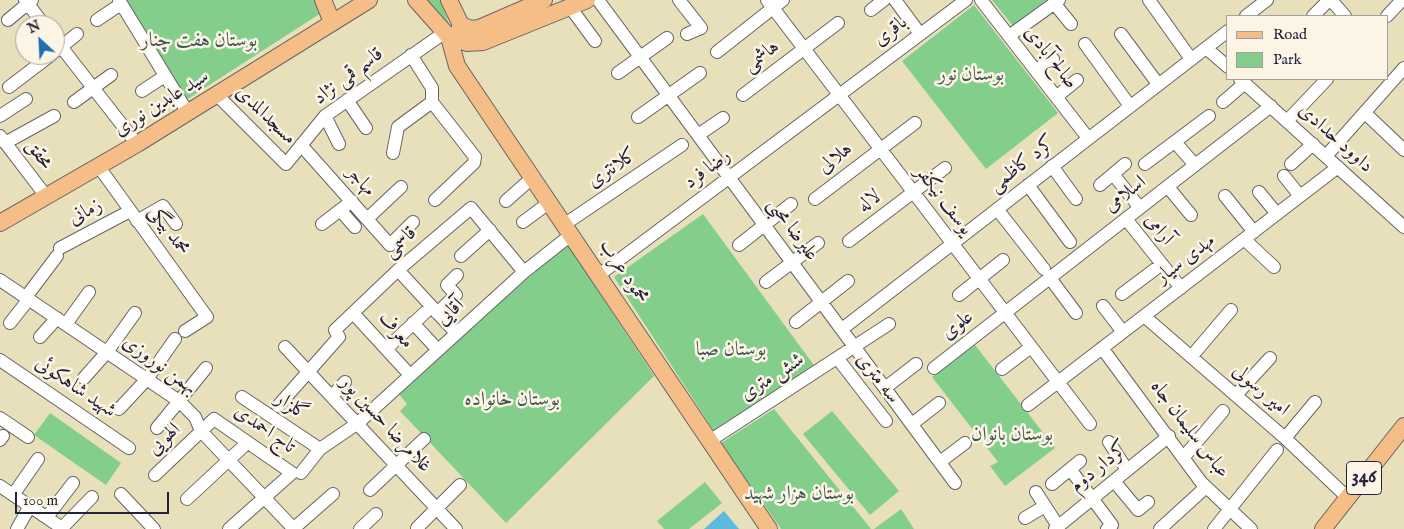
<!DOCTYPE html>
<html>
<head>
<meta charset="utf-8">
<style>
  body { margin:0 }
  #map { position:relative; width:1404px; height:529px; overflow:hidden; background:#e8e0ba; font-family:"IM FELL English",serif }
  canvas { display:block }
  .legend { position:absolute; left:1226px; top:15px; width:162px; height:65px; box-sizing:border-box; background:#fcf5e5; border:1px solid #a5a1a1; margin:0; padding:6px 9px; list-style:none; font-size:15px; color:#22223b }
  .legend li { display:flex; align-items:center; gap:10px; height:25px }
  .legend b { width:25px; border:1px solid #a5a1a1 }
  .north { position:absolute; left:15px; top:15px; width:50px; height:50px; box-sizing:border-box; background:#fcf5e5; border:1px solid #a5a1a1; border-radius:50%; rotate:335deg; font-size:14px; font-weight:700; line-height:20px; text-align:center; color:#22223b }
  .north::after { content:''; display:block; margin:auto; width:18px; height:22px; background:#1f6fb2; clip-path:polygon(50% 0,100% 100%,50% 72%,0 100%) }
  .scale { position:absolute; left:15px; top:492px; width:154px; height:22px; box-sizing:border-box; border:2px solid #22223b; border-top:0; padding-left:6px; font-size:15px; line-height:18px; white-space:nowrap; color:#22223b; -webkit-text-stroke:4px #fcf5e5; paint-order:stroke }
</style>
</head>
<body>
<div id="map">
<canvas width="1404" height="529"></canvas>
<ul class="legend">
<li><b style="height:6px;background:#f5be86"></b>Road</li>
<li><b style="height:14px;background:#83ce8b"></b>Park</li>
</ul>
<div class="north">N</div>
<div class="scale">100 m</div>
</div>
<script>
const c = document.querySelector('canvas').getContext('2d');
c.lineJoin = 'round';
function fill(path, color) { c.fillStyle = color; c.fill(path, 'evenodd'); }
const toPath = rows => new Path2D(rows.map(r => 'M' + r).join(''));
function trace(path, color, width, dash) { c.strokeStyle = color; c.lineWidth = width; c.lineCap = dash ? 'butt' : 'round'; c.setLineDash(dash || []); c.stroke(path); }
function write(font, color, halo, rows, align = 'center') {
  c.font = font + ' "IM FELL English",Amiri,serif'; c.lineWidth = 5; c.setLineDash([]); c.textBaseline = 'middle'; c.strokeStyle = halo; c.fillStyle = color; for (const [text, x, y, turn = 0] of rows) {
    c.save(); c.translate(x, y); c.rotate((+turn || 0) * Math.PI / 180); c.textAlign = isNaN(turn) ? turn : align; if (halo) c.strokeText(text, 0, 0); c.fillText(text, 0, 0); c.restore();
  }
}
fill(toPath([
  [126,0,314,0,321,13,186,100],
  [424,0,440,0,451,29],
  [992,0,1048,0,1013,26],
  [974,5,1058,113,986,169,902,61],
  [703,214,816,368,714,431,614,277],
  [567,244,654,376,506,523,400,411,407,404,397,392],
  [975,345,1055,448,1005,486,990,466,998,462,932,377],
  [774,409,871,529,781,529,721,443],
  [832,411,899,491,870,515,803,434],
  [50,413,121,463,106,485,34,435],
  [705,482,722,503,689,529,664,529,657,521],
  [901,509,914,529,874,529]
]), '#83ce8b');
fill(toPath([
  [724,511,739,529,704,529]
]), '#5cbbdb');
const minor = toPath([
  [25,0,44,25],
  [119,0,188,113],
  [598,0,955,483],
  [679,0,701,28,687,34],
  [767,0,1090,424],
  [895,0,920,34],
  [981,0,1088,138],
  [1149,0,1191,59],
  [1331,0,1345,16],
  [1054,3,1071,24],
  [570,7,595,41],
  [871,10,884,0],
  [1246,16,1267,0],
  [1313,16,1329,0],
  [1387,16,1402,0],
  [8,20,32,0],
  [97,20,121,4],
  [1121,34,1158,84],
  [1009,36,1059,0],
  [55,39,137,144],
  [1085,44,1130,106],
  [1206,48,1228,67],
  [56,51,77,34],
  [717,52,783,0],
  [411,55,432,88,432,102,475,157,474,163,435,200],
  [1036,70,1053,59],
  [618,73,667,38],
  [1240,79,1404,227],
  [9,87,51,55],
  [142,91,165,76],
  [217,95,286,164,325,116,444,33],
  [743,95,838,23],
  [1056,97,1077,80],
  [347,100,366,128],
  [74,102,111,75],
  [1223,102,1245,83],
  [1365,113,1404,150],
  [0,116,26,99],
  [325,116,339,144],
  [638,117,700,73],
  [1287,121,1327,79],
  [698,135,723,118],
  [0,136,46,196],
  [1175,142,1195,165],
  [5,143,54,116],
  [301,145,390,245,413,222],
  [393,153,398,127,432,102],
  [1326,156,1404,68],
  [1145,164,1209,116],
  [1291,164,1313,144],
  [1052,166,1076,199],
  [99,167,207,317,185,331],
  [1113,174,1140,208],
  [1284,176,1300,196],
  [1028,185,1070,242],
  [1100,185,1125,164],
  [1168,187,1191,215],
  [1259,192,1277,214],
  [1225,196,1254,232],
  [815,199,915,123],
  [506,201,533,177],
  [997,209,1044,269],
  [340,210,355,227],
  [368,218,401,187],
  [1126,219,1181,288],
  [137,221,163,206,176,224],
  [523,222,550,202],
  [322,224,352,201],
  [565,224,682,145],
  [1244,239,1274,267],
  [849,241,945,168],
  [739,245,791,204],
  [60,248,130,211],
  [461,256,490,230],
  [398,270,456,333],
  [599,275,966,0],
  [1050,278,1076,313],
  [0,280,179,401,195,417,201,431,294,529],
  [766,282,818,243],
  [1122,294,1162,264],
  [959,295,1003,260],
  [26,297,57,256],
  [1103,306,1123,332],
  [353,313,410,375],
  [437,313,456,295,447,285,457,275],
  [1144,316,1285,438,1348,498],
  [796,322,848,281],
  [10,323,29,299],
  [413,323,438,350],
  [66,324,89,292],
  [842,329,1228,31],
  [40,337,57,318],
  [285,347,456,529],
  [1102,348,1201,482,1251,529],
  [386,349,431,307],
  [1191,357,1231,310],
  [838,359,886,421],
  [0,360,129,448],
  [934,368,1271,106],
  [1002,369,1031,347],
  [84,378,107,352,135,313],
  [885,388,916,364],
  [1236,395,1270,358],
  [332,396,345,382],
  [242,397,320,449],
  [1028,405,1338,167],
  [278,406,339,337,335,330,398,270,471,208,524,272],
  [119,409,147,379,175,339],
  [0,418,28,437],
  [912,424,939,403],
  [157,428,206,368],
  [1285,438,1315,402],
  [0,440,3,436],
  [711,440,889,324],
  [1109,442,1127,470],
  [1183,458,1223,411],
  [940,462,965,443],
  [1070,469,1112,525,1107,529],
  [301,473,320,449,358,423,524,272,572,234],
  [155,475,214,419,292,473,229,529],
  [1114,481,1138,510,1148,502],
  [1052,484,1080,461],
  [0,486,62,528],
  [370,490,424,439],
  [1036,492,1058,526],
  [121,494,154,529],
  [13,495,38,459],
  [187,499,247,443],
  [47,517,73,483],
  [1025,518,1045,506],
  [417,528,460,485],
  [17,529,30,506],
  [61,529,92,497],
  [293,529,333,494],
  [360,529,376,514],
  [1055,529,1169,436],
  [1160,529,1206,487],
  [1214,529,1277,450]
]);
const major = toPath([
  [323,0,332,22],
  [416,0,449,37,458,33,461,25,449,0],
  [461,25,471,29,479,28,544,0],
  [449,37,457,66,769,529],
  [449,37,467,43,483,42,587,0],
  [0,223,137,144,369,0],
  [1323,529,1404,426]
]);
trace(minor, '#676467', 14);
trace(major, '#676467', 18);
trace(minor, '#fff', 12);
trace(major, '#f5be86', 16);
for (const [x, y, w] of [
  [1364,478,35]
]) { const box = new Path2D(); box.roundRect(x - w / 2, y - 16.5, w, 33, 4); c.fillStyle = '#fcf5e5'; c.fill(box); trace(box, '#22223b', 1); }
write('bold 19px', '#22223b', null, [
  ["346",1364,478]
]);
write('20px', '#22223b', '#fcf5e5', [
  ["باقری",891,32,-37],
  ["هاشمی",762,57,-37],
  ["صالح آبادی",1050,58,52],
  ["قاسم قمی نژاد",349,77,-37],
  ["سید عابدین نوری",162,104,-32],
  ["مسجدالمدی",265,116,44],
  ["داوود حدادی",1335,139,42],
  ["محقق",38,155,52],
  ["هلالی",836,159,-38],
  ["کرد کاظمی",1023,165,-38],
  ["کلانتری",613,169,-34],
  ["رضا فرد",708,170,-37],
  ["مهاجر",360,182,48],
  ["اسلامی",1126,195,-38],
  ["یوسف نیکفر",943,201,53],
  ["لاله",870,202,-37],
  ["زمانی",86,213,-28],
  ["علیرضا محبی",792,230,54],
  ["آرامی",1158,230,51],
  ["محمد بیگی",168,231,54],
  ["قاسمی",401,243,-41],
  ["مهدی سیار",1186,260,-37],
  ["محمود عرب",623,272,56],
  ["آقایی",451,313,-42],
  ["علوی",958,326,-38],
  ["معرف",395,331,48],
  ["بهمن نوروزی",159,366,36],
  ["شش متری",773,378,-33],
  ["سه متری",877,379,52],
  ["شهید شاهکوئی",75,388,34],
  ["امیر رسولی",1260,391,41],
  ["گلزار",291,407,33],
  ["غلامرضا حسین پور",385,425,47],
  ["تاج احمدی",264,430,35],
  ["عباس سلیمان جاه",1189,430,53],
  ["الهویی",165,440,-44],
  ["کردار دوم",1100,468,-39]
]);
write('20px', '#3f5653', '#fcf5e5', [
  ["بوستان هفت چنار",199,42],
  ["بوستان نور",971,76],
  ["بوستان صبا",731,351],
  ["بوستان خانواده",512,401],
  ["بوستان بانوان",1012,436],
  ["بوستان هزار شهید",799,495]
]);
</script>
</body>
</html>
